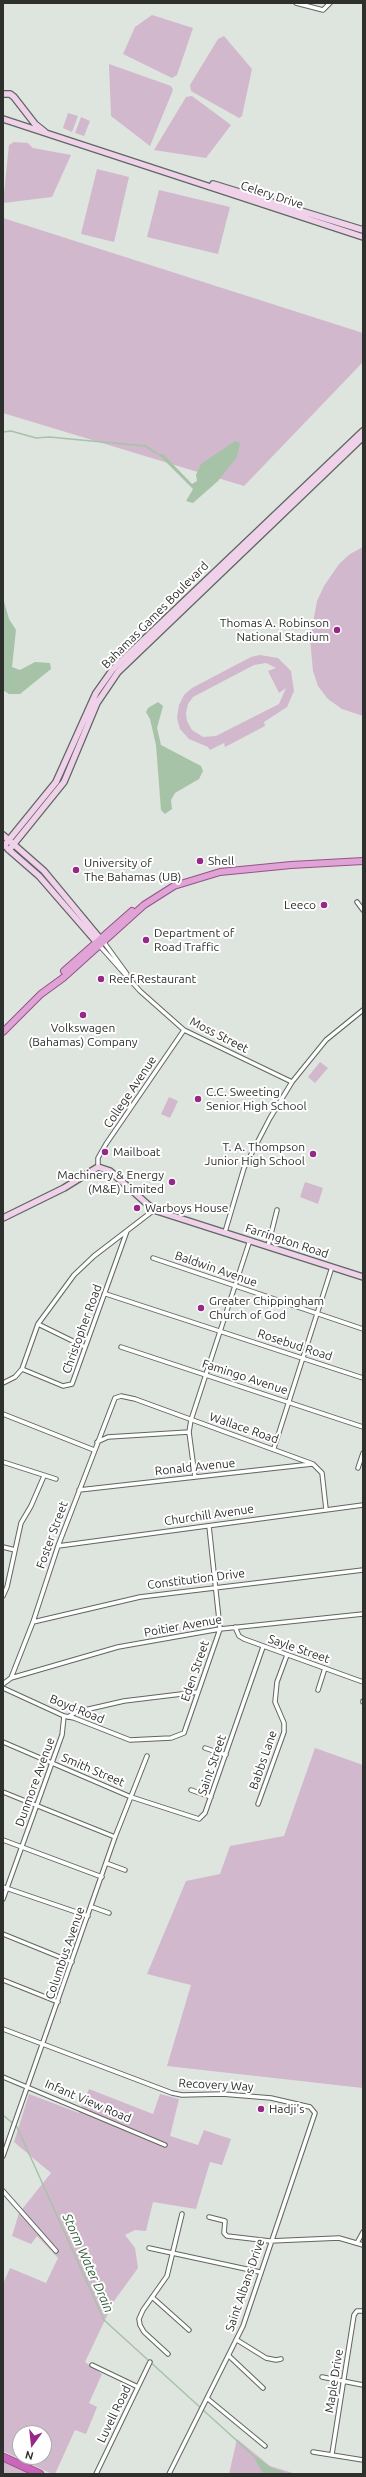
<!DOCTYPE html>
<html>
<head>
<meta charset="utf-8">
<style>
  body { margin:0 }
  #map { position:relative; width:366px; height:2477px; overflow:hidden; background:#dee4de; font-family:Ubuntu,sans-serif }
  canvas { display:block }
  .frame { position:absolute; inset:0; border:4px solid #2e302e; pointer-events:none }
  .north { position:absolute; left:12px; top:2425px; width:40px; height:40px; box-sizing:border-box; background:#fff; border:1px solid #abacab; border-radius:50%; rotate:195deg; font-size:11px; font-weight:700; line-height:16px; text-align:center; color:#2e302e }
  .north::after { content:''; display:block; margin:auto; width:14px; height:18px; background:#972887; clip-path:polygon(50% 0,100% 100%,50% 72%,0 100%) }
</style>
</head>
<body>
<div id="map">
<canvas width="366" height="2477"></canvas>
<div class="frame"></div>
<div class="north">N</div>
</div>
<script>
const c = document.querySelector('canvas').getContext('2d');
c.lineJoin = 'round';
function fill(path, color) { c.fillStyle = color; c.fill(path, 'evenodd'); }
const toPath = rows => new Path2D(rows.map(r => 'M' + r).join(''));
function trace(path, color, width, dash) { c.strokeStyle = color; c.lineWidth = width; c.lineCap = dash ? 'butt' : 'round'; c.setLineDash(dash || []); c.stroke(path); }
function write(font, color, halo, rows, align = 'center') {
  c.font = font + ' Ubuntu,sans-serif'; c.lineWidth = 4; c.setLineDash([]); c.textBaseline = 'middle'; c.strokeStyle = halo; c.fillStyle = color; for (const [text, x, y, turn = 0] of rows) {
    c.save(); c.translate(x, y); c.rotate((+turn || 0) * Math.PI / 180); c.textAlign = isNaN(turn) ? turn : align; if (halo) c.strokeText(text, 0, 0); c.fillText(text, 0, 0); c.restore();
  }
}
fill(toPath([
  [152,15,193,28,177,75,172,78,123,54,135,27],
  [224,36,252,69,242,116,239,118,191,91,190,85,218,39],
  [109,64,171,86,173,90,150,146,111,116],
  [192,96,231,125,206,158,154,150,186,97],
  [68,113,78,116,72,132,63,128],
  [81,117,90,121,84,136,75,133],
  [14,142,28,143,33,148,71,155,52,197,3,203,9,145],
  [97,169,129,177,114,242,81,234],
  [159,190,230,207,218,254,147,237],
  [3,218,363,333,363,362,244,486,3,413],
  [363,547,363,716,342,709,328,699,318,686,313,671,310,639,317,601,324,586,339,564,350,554],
  [260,655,278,658,291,671,294,691,287,707,264,722,265,726,225,747,224,743,210,750,208,747,189,739,180,729,177,718,179,705,184,695,192,688,251,657],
  [266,663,276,668,268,671,279,693,286,688,279,704,216,736,203,737,192,730,187,721,186,713,188,704,193,697,254,665],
  [320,1062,328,1068,315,1083,308,1077],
  [169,1097,178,1101,170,1118,161,1114],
  [305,1182,323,1188,318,1204,300,1197],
  [315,1748,363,1765,363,2088,167,2066,191,1985,147,1974,186,1881,220,1874,230,1846,284,1836],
  [89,2089,153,2114,160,2094,179,2099,170,2136,198,2145,204,2130,231,2139,222,2165,210,2162,196,2209,153,2202,146,2231,135,2230,125,2235,135,2248,138,2268,114,2301,85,2362,102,2374,89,2403,97,2407,86,2434,75,2430,55,2474,52,2474,3,2451,3,2284,10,2268,46,2283,58,2258,37,2236,31,2244,12,2236,19,2213,51,2173,14,2142,29,2094,79,2113],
  [20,2433,44,2433,44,2457,20,2457],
  [237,2439,270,2466,296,2474,229,2474],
  [3,2461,30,2474,3,2474]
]), '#d2b8cc');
fill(toPath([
  [235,441,240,443,237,457,218,481,193,503,186,501,193,489,158,454,163,454,192,484,197,481,196,475,201,464],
  [3,598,9,619,16,630,12,667,20,670,35,662,50,663,51,669,20,694,9,694,3,690],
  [158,702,163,706,157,728,161,745,201,766,203,771,199,779,175,793,171,800,172,809,165,814,161,810,156,745,150,719,146,712,148,708],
  [257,2457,270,2467,289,2474,264,2474,255,2460]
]), '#a6c3a8');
trace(toPath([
  [3,432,11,431,36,438,49,437,145,446,158,454],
  [3,2115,17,2127,104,2320,257,2459]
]), '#a6c3a8', 1.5);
const street = toPath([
  [296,3,323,10,330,3],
  [357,902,363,910],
  [103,941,127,974],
  [99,945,140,991,184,1030,292,1082],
  [98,1167,98,1158,106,1144,184,1030],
  [225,1232,244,1168,270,1118,292,1082,326,1040,363,1010],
  [268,1246,277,1210],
  [153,1258,363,1329],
  [106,1294,363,1378],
  [38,1324,85,1347],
  [121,1347,363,1427],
  [22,1369,63,1386,72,1384,127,1231],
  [3,1383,15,1377,22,1369,38,1324,74,1275,94,1256,154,1210],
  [3,1414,94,1450],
  [97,1442,108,1437,189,1432],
  [274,1448,332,1267],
  [3,1462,56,1479],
  [358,1468,363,1453],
  [195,1477,189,1432,191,1420,250,1240],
  [79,1490,312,1464],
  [58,1546,363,1505],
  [3,1547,15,1550],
  [3,1596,7,1587,21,1523,31,1506,44,1476],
  [33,1622,140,1597,363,1570],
  [235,1627,239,1636,244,1639,363,1682],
  [11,1678,118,1647,220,1629,363,1614],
  [3,1684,11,1678,33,1622,58,1546,115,1398,121,1396,135,1399,313,1464,322,1473,326,1509],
  [3,1688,64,1716,74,1718,130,1740,171,1738,184,1733,220,1629,209,1526],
  [318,1690,325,1668],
  [363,1701,363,1702],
  [68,1717,76,1712,124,1701,198,1692],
  [3,1742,131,1797,199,1819,205,1813,263,1647],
  [205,1748,226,1755],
  [191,1790,211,1797],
  [3,1792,115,1837],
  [258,1804,284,1732,284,1723,275,1702,277,1682,287,1655],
  [3,1840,102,1877],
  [106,1863,125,1870],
  [3,1887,88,1916],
  [3,1899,62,1735,64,1716],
  [92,1907,109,1913],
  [3,1934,72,1962],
  [3,1980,58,2002],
  [3,2029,172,2093,182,2095,222,2094,271,2098,310,2107,315,2113,243,2326,169,2474],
  [3,2077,165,2145],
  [3,2156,115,1837,147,1756],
  [3,2191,56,2251],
  [209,2217,225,2221,224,2233,227,2236,270,2241,339,2238,363,2245],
  [357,2243,363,2232],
  [149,2248,260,2272],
  [152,2297,189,2330],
  [237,2340,266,2358,276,2360,281,2359],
  [168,2354,144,2332,140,2325,139,2319,143,2310,167,2276,182,2214],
  [229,2356,263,2388],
  [92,2365,138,2387],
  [322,2377,363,2385],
  [208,2399,265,2446],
  [313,2452,363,2460],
  [332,2454,354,2315,357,2311,363,2311],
  [96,2474,150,2362]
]);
const secondary = toPath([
  [3,94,10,94,14,97,35,124,45,132],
  [3,119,363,237],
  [213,184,363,230],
  [3,835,44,871,102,941],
  [4,846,56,782,96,693,113,669,363,431],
  [8,849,39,876,99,945],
  [9,850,64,782,97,703,118,672,363,437],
  [3,1218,64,1188,98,1167,110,1171,154,1210,363,1277]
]);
const primary = toPath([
  [64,971,132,911],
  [3,1032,41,994,63,978,144,905,174,886,220,872,291,865,363,861]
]);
const highway = toPath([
  [3,2457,40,2474]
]);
trace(street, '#606661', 5.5);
trace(secondary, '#606661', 8);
trace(primary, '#955389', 8);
trace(highway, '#955389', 9);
trace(street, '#fff', 3.5);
trace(secondary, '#f0d1ea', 5.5);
trace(primary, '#e0a3d6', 6);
trace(highway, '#cc66ba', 7);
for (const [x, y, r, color] of [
  [337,630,4,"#972887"],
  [200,861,4,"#972887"],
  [76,870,4,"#972887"],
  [324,905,4,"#972887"],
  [146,940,4,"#972887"],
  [101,979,4,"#972887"],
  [83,1015,4,"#972887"],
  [198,1099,4,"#972887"],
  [105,1152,4,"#972887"],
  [313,1154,4,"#972887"],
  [172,1182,4,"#972887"],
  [137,1208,4,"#972887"],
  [201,1308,4,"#972887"],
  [261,2109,4,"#972887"]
]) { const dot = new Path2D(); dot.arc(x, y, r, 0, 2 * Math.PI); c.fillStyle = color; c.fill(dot); trace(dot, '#fff', 1.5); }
write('12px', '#2e302e', '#fff', [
  ["Celery Drive",272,195,18],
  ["Bahamas Games Boulevard",155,615,-45],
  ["Moss Street",219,1035,27],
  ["College Avenue",130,1092,-56],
  ["Farrington Road",287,1241,18],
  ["Baldwin Avenue",216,1269,19],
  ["Christopher Road",82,1329,-70],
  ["Rosebud Road",295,1345,18],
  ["Famingo Avenue",245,1377,18],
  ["Wallace Road",244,1428,19],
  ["Ronald Avenue",195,1467,-6],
  ["Churchill Avenue",209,1515,-8],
  ["Foster Street",52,1535,-70],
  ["Constitution Drive",196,1579,-7],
  ["Poitier Avenue",183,1626,-10],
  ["Sayle Street",299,1649,19],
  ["Eden Street",195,1671,-71],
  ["Boyd Road",77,1709,22],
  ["Babbs Lane",263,1760,-71],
  ["Saint Street",212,1765,-71],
  ["Smith Street",93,1770,23],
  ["Dunmore Avenue",35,1782,-70],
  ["Columbus Avenue",65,1953,-71],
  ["Recovery Way",216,2085,3],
  ["Infant View Road",88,2101,23],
  ["Saint Albans Drive",245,2285,-71],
  ["Maple Drive",334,2381,-81],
  ["Luvell Road",114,2414,-64]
]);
write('12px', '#2e302e', '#fff', [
  ["Thomas A. Robinson",329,623,"right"],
  ["National Stadium",329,637,"right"],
  ["Shell",208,861],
  ["University of",84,863],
  ["The Bahamas (UB)",84,877],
  ["Leeco",316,905,"right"],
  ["Department of",154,933],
  ["Road Traffic",154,947],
  ["Reef Restaurant",109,979],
  ["Volkswagen",83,1028,"center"],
  ["(Bahamas) Company",83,1042,"center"],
  ["C.C. Sweeting",206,1092],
  ["Senior High School",206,1106],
  ["T. A. Thompson",305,1147,"right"],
  ["Junior High School",305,1161,"right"],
  ["Mailboat",113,1152],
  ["Machinery & Energy",164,1175,"right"],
  ["(M&E) Limited",164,1189,"right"],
  ["Warboys House",145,1208],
  ["Greater Chippingham",209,1301],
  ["Church of God",209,1315],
  ["Hadji's",269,2109]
], 'left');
write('italic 13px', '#335f39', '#fff', [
  ["Storm Water Drain",88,2263,66]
]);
</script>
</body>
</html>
